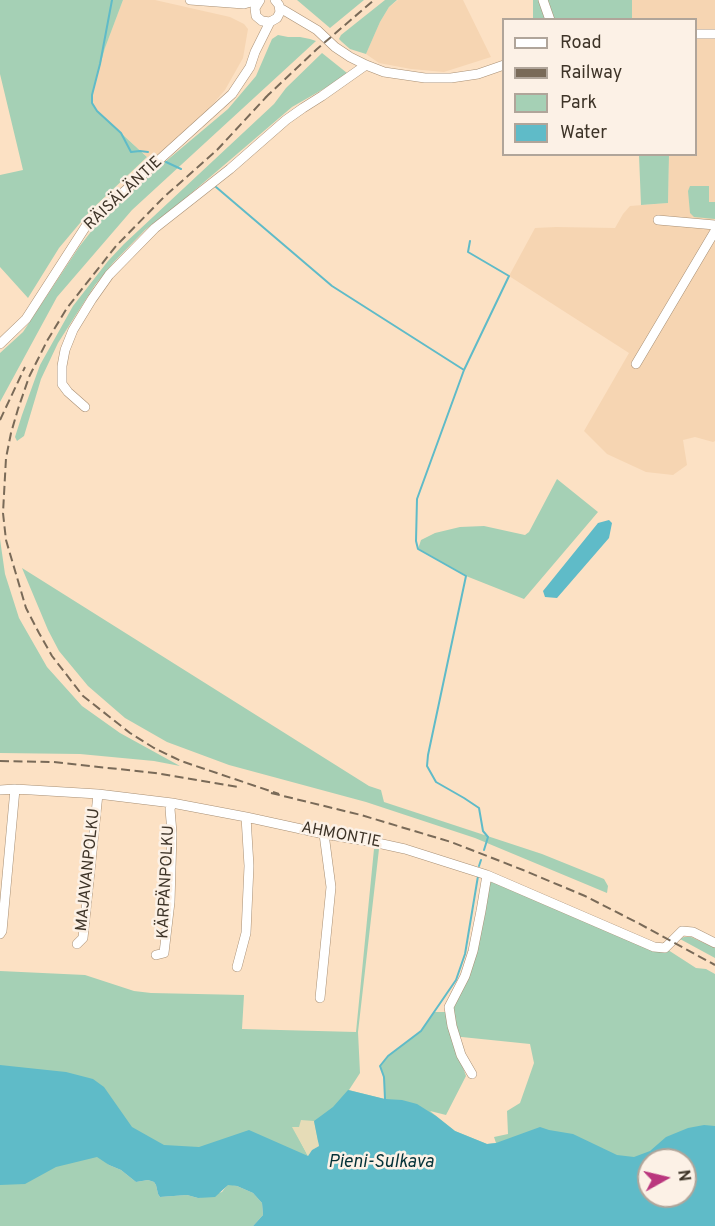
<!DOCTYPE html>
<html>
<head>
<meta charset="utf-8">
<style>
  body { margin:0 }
  #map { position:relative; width:715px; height:1226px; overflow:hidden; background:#fce1c4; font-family:Overpass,sans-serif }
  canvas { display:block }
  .legend { position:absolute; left:502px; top:18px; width:195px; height:138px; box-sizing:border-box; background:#fcf1e6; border:2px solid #b0a59a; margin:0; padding:8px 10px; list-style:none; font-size:18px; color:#3e3428 }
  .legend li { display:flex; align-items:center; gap:12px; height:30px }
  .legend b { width:30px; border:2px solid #b0a59a }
  .north { position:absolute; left:637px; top:1148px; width:60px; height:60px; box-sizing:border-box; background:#fcf1e6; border:2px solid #b0a59a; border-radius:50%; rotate:82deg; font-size:16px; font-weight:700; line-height:24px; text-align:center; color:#3e3428 }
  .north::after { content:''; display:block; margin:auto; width:21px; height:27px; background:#ba377e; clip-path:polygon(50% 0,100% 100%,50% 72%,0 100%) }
</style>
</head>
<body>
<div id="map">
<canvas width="715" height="1226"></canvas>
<ul class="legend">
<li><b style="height:8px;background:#fff"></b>Road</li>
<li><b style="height:8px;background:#796a58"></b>Railway</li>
<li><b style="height:16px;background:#a5d0b5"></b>Park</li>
<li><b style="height:16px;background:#5fbbc8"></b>Water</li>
</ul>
<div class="north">N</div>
</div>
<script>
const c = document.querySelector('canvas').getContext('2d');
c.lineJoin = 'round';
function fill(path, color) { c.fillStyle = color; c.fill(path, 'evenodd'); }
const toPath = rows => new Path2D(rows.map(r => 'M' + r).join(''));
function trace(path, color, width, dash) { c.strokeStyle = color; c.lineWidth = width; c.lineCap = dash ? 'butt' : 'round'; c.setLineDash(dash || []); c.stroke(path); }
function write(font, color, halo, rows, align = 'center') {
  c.font = font + ' Overpass,sans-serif'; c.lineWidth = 5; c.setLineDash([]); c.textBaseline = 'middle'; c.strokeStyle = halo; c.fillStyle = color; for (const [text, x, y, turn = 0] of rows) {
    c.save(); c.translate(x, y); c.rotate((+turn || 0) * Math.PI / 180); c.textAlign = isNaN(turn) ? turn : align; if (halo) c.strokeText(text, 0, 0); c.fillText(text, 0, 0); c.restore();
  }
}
fill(toPath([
  [123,0,155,0,230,17,244,24,248,29,243,58,225,90,185,137,155,164,97,111,92,103,92,95,105,48],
  [398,0,463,0,491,57,444,72,411,69,379,63,366,54,380,22,389,7],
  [632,0,715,0,715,441,713,442,695,437,683,440,687,465,673,475,646,472,607,454,584,431,629,353,509,276,535,228,556,227,615,228,623,214,630,206,668,203,669,155,696,154,696,20,632,19]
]), '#f6d5b2');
fill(toPath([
  [0,0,123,0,105,48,92,95,92,103,97,111,147,157,91,210,59,248,28,298,0,267,0,175,23,170,0,74],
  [297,0,364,0,330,28],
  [385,0,397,0,389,7,380,22,366,54,350,49,342,42,339,39,341,35],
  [533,0,632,0,632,19,533,20],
  [278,35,288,37,300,37,310,39,316,41,132,210,57,297,0,402,0,353,23,332,79,247,97,224,159,167,228,109,256,76,272,39],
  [322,53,347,73,341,79,292,107,161,219,156,221,145,230,113,263,95,285,58,343,41,379,24,436,17,441,15,437,22,415,40,365,73,306,108,261,124,244,274,104,286,88],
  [639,155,669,155,668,203,641,205],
  [690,186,709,186,709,202,715,202,715,219,694,217,690,213,688,191],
  [557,479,598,512,524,599,466,576,418,549,421,540,435,533,460,527,484,526,525,535,529,532],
  [0,539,5,574,19,618,47,667,82,706,120,733,180,766,154,761,80,754,0,753],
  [22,568,369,786,381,790,384,802,542,854,604,879,608,886,607,893,475,838,366,802,229,765,167,742,125,718,88,686,59,651,48,630],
  [374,849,379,849,358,1032,360,1073,349,1090,384,1099,384,1077,380,1066,388,1056,421,1031,434,1012,446,1012,465,976,487,875,665,948,696,968,706,969,715,974,715,1202,711,1204,335,1155,299,1127,293,1127,308,1156,199,1157,0,1116,0,971,85,975,134,991,151,993,244,995,242,1029,356,1032],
  [452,1036,530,1044,534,1063,520,1103,507,1111,508,1134,494,1137,496,1143,487,1144,455,1131,430,1111,446,1115,466,1076],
  [649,1160,685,1160,685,1196,649,1196],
  [684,937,691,937,715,948,715,958,680,939],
  [0,1124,88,1143,109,1165,121,1170,136,1182,148,1180,154,1182,156,1185,158,1194,160,1197,187,1195,198,1198,222,1192,228,1184,237,1186,253,1193,262,1203,263,1215,253,1226,0,1226]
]), '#a5d0b5');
fill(toPath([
  [301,1120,314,1121,319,1146,312,1150,308,1156,292,1127,299,1127]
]), '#e6dcb7');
fill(toPath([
  [609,520,612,523,609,538,557,598,545,597,543,591,598,523],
  [0,1065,66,1072,93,1079,104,1087,132,1127,164,1145,199,1147,249,1130,308,1156,312,1150,319,1146,314,1121,333,1107,348,1090,385,1099,402,1100,417,1104,436,1116,455,1131,487,1144,496,1143,540,1127,549,1130,573,1134,617,1155,634,1157,650,1151,666,1137,688,1128,704,1125,715,1126,715,1226,253,1226,263,1215,262,1203,253,1193,237,1186,228,1185,215,1197,198,1198,187,1195,160,1197,158,1194,156,1185,154,1182,148,1180,136,1182,121,1170,109,1165,97,1157,56,1167,25,1184,0,1185],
  [649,1160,685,1160,685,1196,649,1196]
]), '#5fbbc8');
trace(toPath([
  [112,0,100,64,92,95,92,103,97,111,121,133,131,152,140,151,148,152],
  [166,162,181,169],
  [216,187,332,286,464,370],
  [470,241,468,252,509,276,464,370,417,499,416,541,418,549,466,576,428,755,427,766,436,782,464,798,479,808,483,831,488,837,484,850],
  [479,866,481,860],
  [385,1099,384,1077,380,1066,388,1056,421,1031,456,980,465,954,478,876]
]), '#5fbbc8', 2);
const minor = toPath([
  [190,0,244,4,258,0],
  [260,0,255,8,256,16,262,21,270,22,277,18,280,12,279,5,275,0],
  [543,0,550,20],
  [280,8,317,30,335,47,350,57,366,65,384,72,425,78,451,78,478,74,504,65],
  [696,34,715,34],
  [658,220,715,225],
  [0,344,26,319,86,226,232,94,250,67,255,52,270,22],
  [636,364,715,231],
  [85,407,68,392,62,384,62,366,65,350,73,330,92,299,109,275,155,228,230,169,286,120,303,108,322,96,366,65],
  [0,790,15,789,98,794,172,803,246,817,324,834,373,842,405,849,487,875,654,947,665,948,682,931,693,932,715,943],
  [0,934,2,931,15,789],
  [77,944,83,938,98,794],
  [156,955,164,953,170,902,172,833,170,809,172,803],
  [237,967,246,933,249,866,246,817],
  [320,998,331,887,324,834],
  [472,1074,461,1055,452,1026,449,1007,465,976,473,951,481,911,487,875]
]);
trace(minor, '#a88f74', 10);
trace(minor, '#fff', 9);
trace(toPath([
  [269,94,217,150,164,197,116,246,67,308,47,341,29,377,18,409,11,433,6,458,3,513,6,540,26,608,39,633,52,656,83,696,130,733,154,748,181,761,279,794],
  [265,98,317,49,374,0],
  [0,420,25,367],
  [0,761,53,762,155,773,238,787],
  [271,793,361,815,451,842,523,870,585,896,638,923,715,965]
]), '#796a58', 2, [9, 4.5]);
write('16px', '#3e3428', '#fcf1e6', [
  ["RÄISÄLÄNTIE",124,194,-43],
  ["AHMONTIE",341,836,11],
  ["MAJAVANPOLKU",89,870,-84],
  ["KÄRPÄNPOLKU",167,882,-87]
]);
write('italic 18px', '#043238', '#fcf1e6', [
  ["Pieni-Sulkava",381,1163]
]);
</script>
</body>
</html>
